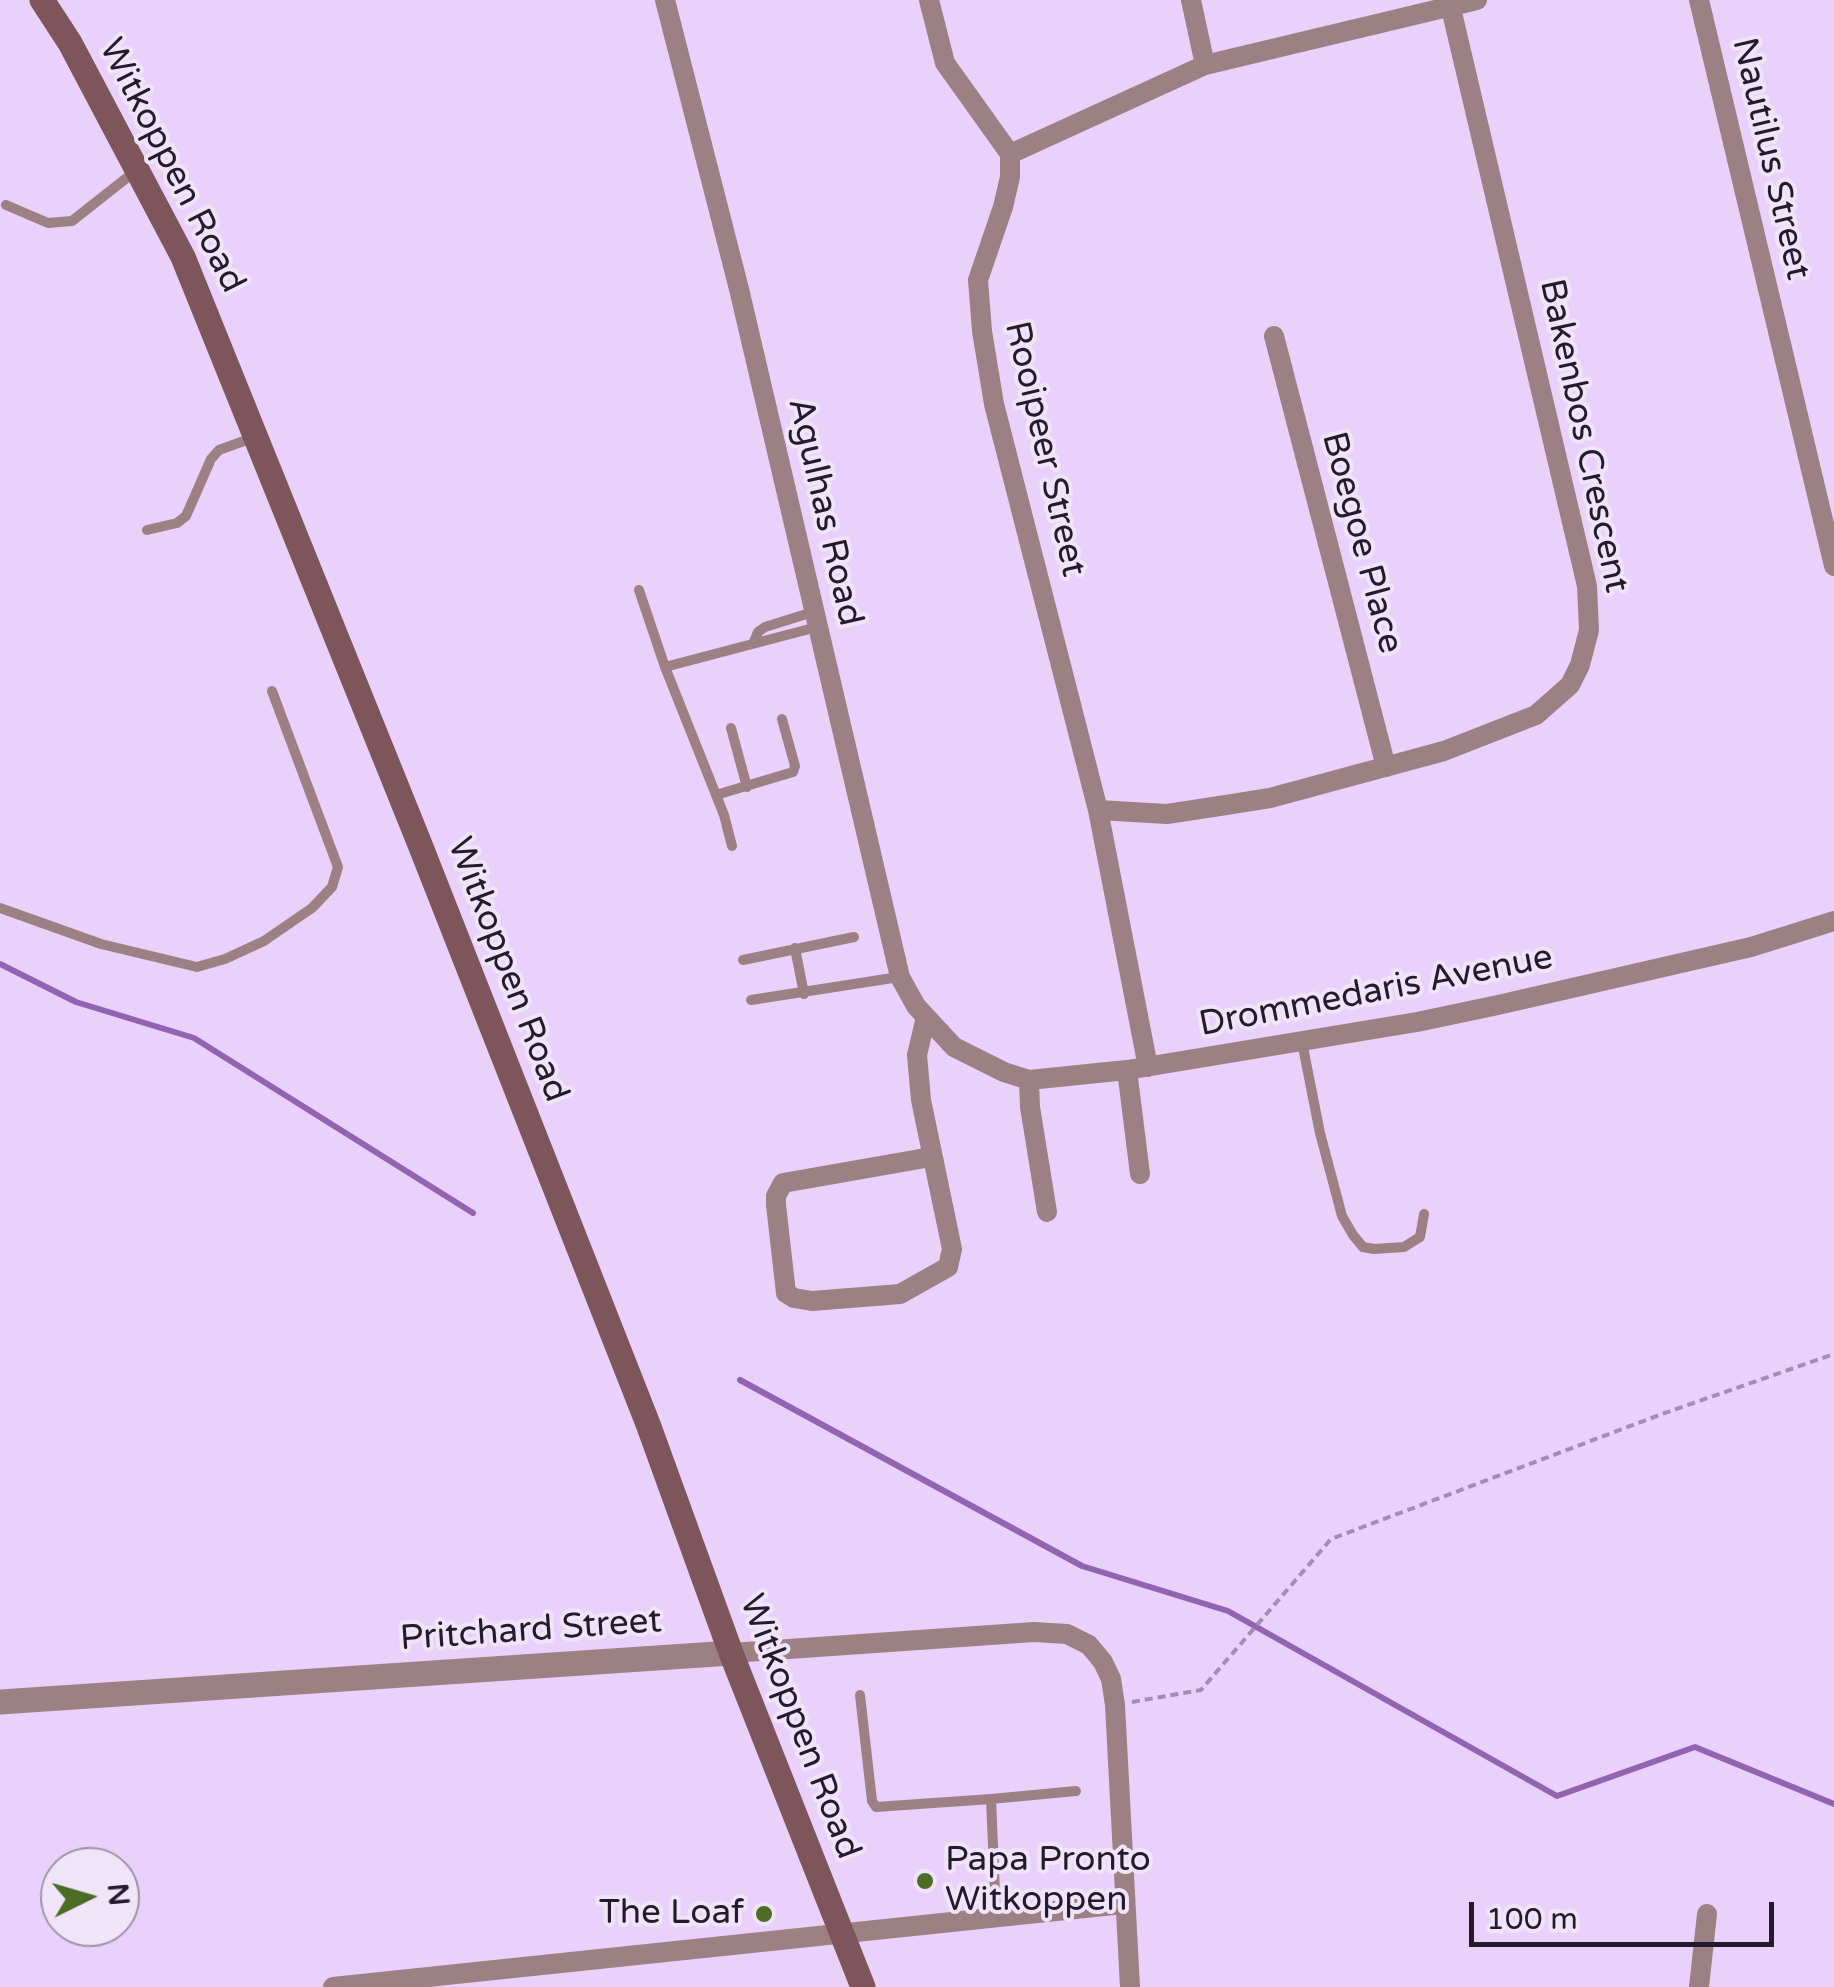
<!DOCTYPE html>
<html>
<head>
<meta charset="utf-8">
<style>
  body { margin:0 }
  #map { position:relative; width:1834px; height:1987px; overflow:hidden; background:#e9d1fb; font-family:"Varela Round",sans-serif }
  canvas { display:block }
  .north { position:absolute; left:40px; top:1847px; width:100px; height:100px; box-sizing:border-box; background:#f0e4f9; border:2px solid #9f93a7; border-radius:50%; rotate:85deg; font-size:28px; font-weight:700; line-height:40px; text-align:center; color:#25192d }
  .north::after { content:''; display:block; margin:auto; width:35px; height:45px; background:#4b6d25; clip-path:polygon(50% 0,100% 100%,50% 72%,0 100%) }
  .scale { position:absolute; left:1469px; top:1902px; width:305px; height:45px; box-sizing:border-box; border:5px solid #25192d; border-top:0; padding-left:12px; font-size:30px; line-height:35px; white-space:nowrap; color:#25192d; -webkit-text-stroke:8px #f0e4f9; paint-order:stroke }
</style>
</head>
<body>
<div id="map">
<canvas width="1834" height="1987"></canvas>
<div class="north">N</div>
<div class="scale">100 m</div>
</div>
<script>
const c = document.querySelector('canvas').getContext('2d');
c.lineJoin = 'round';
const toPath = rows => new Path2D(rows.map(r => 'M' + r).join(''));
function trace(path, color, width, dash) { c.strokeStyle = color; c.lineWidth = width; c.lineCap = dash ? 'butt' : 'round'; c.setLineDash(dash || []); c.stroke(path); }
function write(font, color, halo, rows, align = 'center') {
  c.font = font + ' "Varela Round",sans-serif'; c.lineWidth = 8; c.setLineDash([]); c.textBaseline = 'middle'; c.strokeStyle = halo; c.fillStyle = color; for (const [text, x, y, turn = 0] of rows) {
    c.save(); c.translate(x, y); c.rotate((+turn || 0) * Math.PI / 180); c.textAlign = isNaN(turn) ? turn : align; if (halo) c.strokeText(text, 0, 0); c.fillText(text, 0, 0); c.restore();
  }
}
trace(toPath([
  [0,964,76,1002,194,1038,473,1213],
  [740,1380,1082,1566,1228,1611,1557,1796,1695,1747,1834,1804]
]), '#9263b0', 6);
trace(toPath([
  [1132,1702,1201,1690,1331,1539,1662,1414,1834,1354]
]), '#a18eb0', 4, [8, 5]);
trace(toPath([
  [6,205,48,223,72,221,138,169],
  [147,530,177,523,186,516,211,459,219,450,255,437],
  [639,590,665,667,817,627],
  [753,644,758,632,765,627,813,612],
  [665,667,724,815,732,846],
  [731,728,747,787],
  [716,795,793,772,795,766,782,719],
  [0,908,101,944,197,967,225,959,264,941,312,908,332,887,338,867,272,691],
  [795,948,804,994],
  [743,960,854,937],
  [751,1000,899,977],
  [1302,1042,1320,1133,1342,1216,1353,1235,1363,1247,1374,1249,1404,1247,1420,1237,1424,1214],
  [860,1695,872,1801,876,1807,991,1799],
  [996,1917,991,1799,1076,1791]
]), '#9d8083', 10);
trace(toPath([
  [665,0,739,289,900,977,916,1006,954,1047,1004,1072,1029,1080,1127,1070,1417,1022,1498,1005,1751,947,1834,921],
  [929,0,945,63,1010,154],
  [1191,0,1205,65],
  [1699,0,1834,566],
  [1274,336,1386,767],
  [1098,810,1167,814,1226,805,1270,798,1444,751,1536,715,1570,685,1580,665,1589,630,1587,586,1449,0],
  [926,1017,917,1055,921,1100,952,1249,948,1267,900,1294,812,1301,794,1298,786,1293,776,1205,776,1196,783,1183,931,1157],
  [1148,1067,1098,810,994,404,982,331,978,280,1003,207,1010,177,1010,154,1205,65,1477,0],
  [1127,1070,1140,1174],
  [1029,1080,1030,1107,1047,1212],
  [731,1653,1034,1632,1067,1634,1089,1645,1103,1662,1111,1679,1115,1705,1130,1987],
  [333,1987,1123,1904],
  [1699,1987,1707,1914]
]), '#9d8083', 20);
trace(toPath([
  [0,1702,731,1653]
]), '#9d8083', 25);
trace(toPath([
  [42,0,70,43,183,257,419,842,648,1424,731,1653,863,1987]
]), '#7d555a', 25);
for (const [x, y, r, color] of [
  [925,1881,10,"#4b6d25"],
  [764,1914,10,"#4b6d25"]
]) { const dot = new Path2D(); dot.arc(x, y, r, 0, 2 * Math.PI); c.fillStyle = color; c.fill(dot); trace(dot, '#f0e4f9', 4); }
write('35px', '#25192d', '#f0e4f9', [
  ["Nautilus Street",1770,159,77],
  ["Witkoppen Road",171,166,63],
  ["Bakenbos Crescent",1583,436,78],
  ["Rooipeer Street",1044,449,77],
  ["Agulhas Road",824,512,77],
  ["Boegoe Place",1361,543,75],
  ["Witkoppen Road",507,970,69],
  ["Drommedaris Avenue",1376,992,-11],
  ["Pritchard Street",531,1631,-4],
  ["Witkoppen Road",799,1727,69]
]);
write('35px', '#25192d', '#f0e4f9', [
  ["Papa Pronto",945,1861],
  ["Witkoppen",945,1901],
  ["The Loaf",744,1914,"right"]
], 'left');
</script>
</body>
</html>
